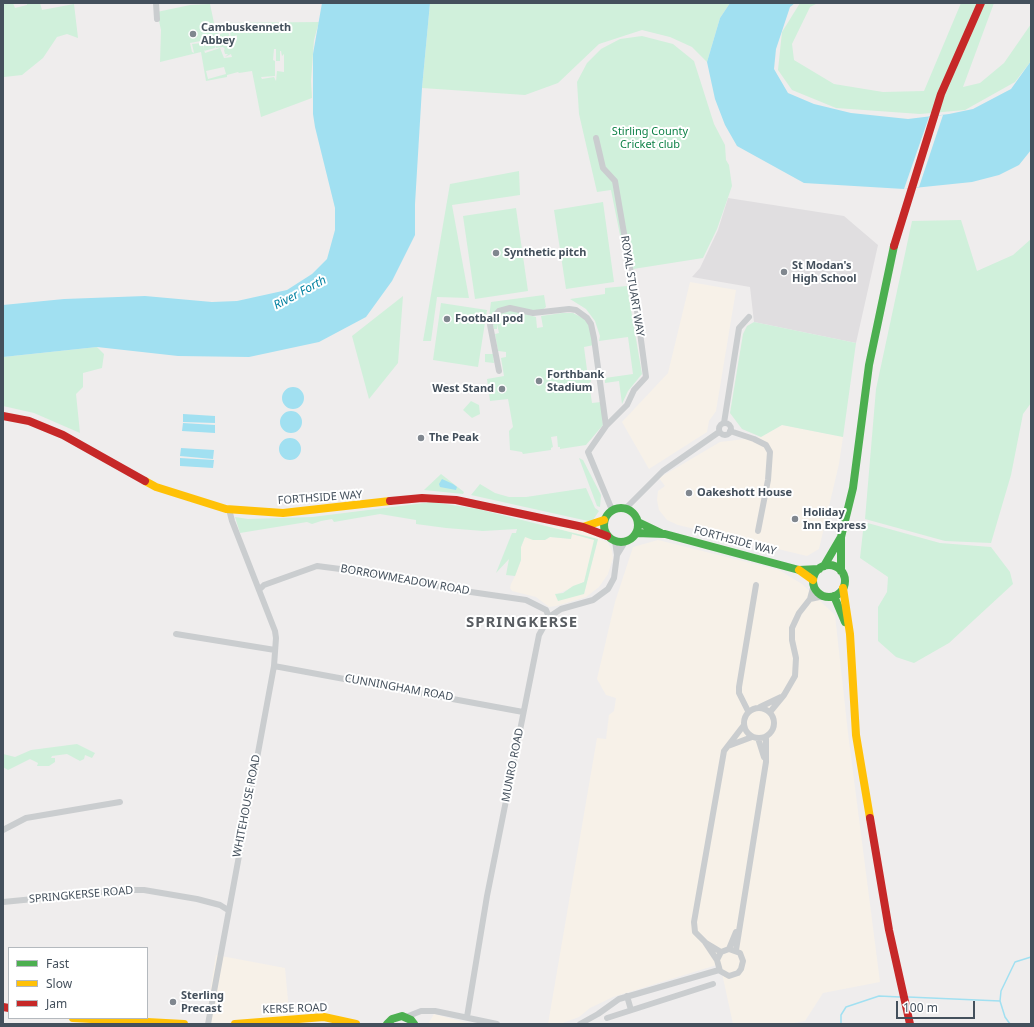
<!DOCTYPE html>
<html>
<head>
<meta charset="utf-8">
<style>
  body { margin:0 }
  #map { position:relative; width:1034px; height:1027px; overflow:hidden; background:#efeded; font-family:"Noto Sans",sans-serif }
  canvas { display:block }
  .frame { position:absolute; inset:0; border:4px solid #44505c; pointer-events:none }
  .legend { position:absolute; left:8px; top:947px; width:140px; height:72px; box-sizing:border-box; background:#fff; border:1px solid #b4b9be; margin:0; padding:5px 7px; list-style:none; font-size:12px; color:#44505c }
  .legend li { display:flex; align-items:center; gap:8px; height:20px }
  .legend b { width:20px; border:1px solid #b4b9be }
  .scale { position:absolute; left:896px; top:1001px; width:79px; height:18px; box-sizing:border-box; border:2px solid #44505c; border-top:0; padding-left:5px; font-size:12px; line-height:14px; white-space:nowrap; color:#44505c; -webkit-text-stroke:3px #fff; paint-order:stroke }
</style>
</head>
<body>
<div id="map">
<canvas width="1034" height="1027"></canvas>
<div class="frame"></div>
<ul class="legend">
<li><b style="height:5px;background:#4caf50"></b>Fast</li>
<li><b style="height:5px;background:#ffc107"></b>Slow</li>
<li><b style="height:5px;background:#c62828"></b>Jam</li>
</ul>
<div class="scale">100 m</div>
</div>
<script>
const c = document.querySelector('canvas').getContext('2d');
c.lineJoin = 'round';
function fill(path, color) { c.fillStyle = color; c.fill(path, 'evenodd'); }
const toPath = rows => new Path2D(rows.map(r => 'M' + r).join(''));
function trace(path, color, width, dash) { c.strokeStyle = color; c.lineWidth = width; c.lineCap = dash ? 'butt' : 'round'; c.setLineDash(dash || []); c.stroke(path); }
function write(font, color, halo, rows, align = 'center') {
  c.font = font + ' "Noto Sans",sans-serif'; c.lineWidth = 4; c.setLineDash([]); c.textBaseline = 'middle'; c.strokeStyle = halo; c.fillStyle = color; for (const [text, x, y, turn = 0] of rows) {
    c.save(); c.translate(x, y); c.rotate((+turn || 0) * Math.PI / 180); c.textAlign = isNaN(turn) ? turn : align; if (halo) c.strokeText(text, 0, 0); c.fillText(text, 0, 0); c.restore();
  }
}
fill(toPath([
  [690,282,736,290,716,411,709,421,707,432,649,469,622,422,668,373],
  [782,425,843,437,839,464,819,549,807,556,678,525,667,520,659,510,657,500,658,491,665,486,659,478,720,442,761,437],
  [540,525,582,529,608,543,612,551,613,558,608,574,599,587,586,597,556,606,549,607,536,597,512,591,510,588,511,584,515,576,521,560,521,547,525,537,545,540,550,537,570,539,572,534,595,540,584,582,555,595,584,594,598,539],
  [658,540,779,570,802,584,835,615,848,733,880,982,823,993,805,1021,788,1024,733,1024,720,964,613,997,590,1008,579,1017,560,1024,548,1024,597,738,606,739,609,715,614,711,616,698,606,695,597,679,615,602,633,547],
  [216,955,285,968,289,1011,312,1024,205,1024],
  [434,1014,471,1024,428,1024]
]), '#f7f1e8');
fill(toPath([
  [728,198,844,216,878,245,856,343,754,322,750,287,692,277,700,268,718,230]
]), '#e0dee0');
fill(toPath([
  [13,3,15,8,27,5,27,3,40,3,42,10,74,4,78,38,67,34,57,37,43,58,22,75,4,77,3,4],
  [430,3,730,3,720,18,707,62,692,47,670,37,642,30,599,44,558,83,525,95,422,88],
  [800,3,818,3,810,7,792,44,794,60,834,84,883,92,924,91,961,3,994,3,963,87,980,83,1004,63,1031,24,1031,61,1015,82,965,110,920,114,836,108,792,90,778,70,782,32],
  [210,4,214,23,319,22,314,40,311,81,312,98,261,117,252,71,239,73,238,72,227,75,227,77,206,81,201,52,160,62,161,30,157,12,190,5],
  [229,29,231,37,237,35,237,37,230,38,228,31,220,34,220,38,217,39,203,42,204,51,215,48,215,45,216,48,223,47,225,49,224,50,225,54,228,54,225,57,231,54,232,57,224,58,220,48,205,53,202,43,192,44,194,53,192,52,190,43,217,38,219,37,218,32],
  [274,49,276,49,276,61,280,61,280,51,281,51,282,56,284,54,284,72,277,71,276,81,274,77,262,79,261,77,275,76,275,61,273,60],
  [224,67,226,74,208,79,206,71],
  [642,36,673,44,694,61,714,124,725,145,726,160,729,165,732,186,717,229,703,258,627,270,611,190,597,192,579,114,577,82,587,63,601,49,620,39],
  [519,171,520,195,452,205,469,298,437,297,431,341,423,341,450,184],
  [603,202,614,282,566,289,554,210],
  [516,208,528,291,475,299,463,216],
  [961,220,977,271,1013,255,1031,239,1031,403,1023,414,1011,475,991,543,945,541,865,519,876,389,912,221],
  [627,286,642,374,628,391,622,404,619,381,605,383,605,378,633,374,628,337,599,341,600,336,595,321,586,309,570,299,605,294,605,288],
  [544,295,546,307,541,311,506,307,488,326,491,302],
  [403,296,398,363,369,399,352,336],
  [441,303,487,310,478,367,433,360],
  [510,310,536,317,537,328,543,327,541,316,562,313,573,313,585,319,590,325,594,345,584,347,587,370,590,370,591,382,589,383,592,403,601,402,603,425,586,445,560,449,560,447,558,447,557,436,551,437,553,447,551,448,551,450,523,454,522,452,510,450,509,431,513,427,508,399,490,401,487,379,504,376,501,358,506,357,506,352,498,351,495,334,499,333,497,324,497,329,494,329,493,326,494,321,500,314],
  [754,322,856,343,843,437,782,425,761,437,742,429,730,413,743,334,747,326],
  [97,347,104,354,102,368,83,373,83,387,76,394,80,433,34,413,3,406,3,357],
  [485,354,493,354,494,363,485,362],
  [471,401,479,405,480,414,472,418,463,410],
  [579,458,583,460,601,495,600,507,597,506],
  [441,474,464,492,463,494,424,490],
  [480,484,495,493,509,497,526,497,586,488,595,508,599,511,593,520,588,521,471,495],
  [432,502,478,509,598,539,584,594,558,601,555,594,563,593,573,586,584,582,594,540,572,534,571,539,550,537,545,540,533,540,525,537,521,547,521,560,515,576,506,575,509,559,496,573,512,533,516,533,517,529,483,531,446,528,416,524,416,520,380,514,334,522,332,519,321,521,312,524,307,522,240,533,235,517,248,519,312,517],
  [864,522,940,543,991,547,1010,572,1013,584,949,643,914,663,896,657,878,641,878,607,887,592,888,577,860,558],
  [77,744,95,753,92,758,85,755,84,759,80,761,67,754,52,756,51,758,55,758,55,762,49,766,37,766,38,763,30,759,8,770,3,767,3,754,15,757,31,750]
]), '#d0f0db');
fill(toPath([
  [322,3,430,3,422,88,415,204,415,235,392,281,366,317,319,342,249,357,178,356,97,347,3,357,3,305,64,299,145,296,212,302,237,301,287,290,312,274,327,259,335,230,335,208,315,127,313,114,313,54],
  [730,3,795,3,790,7,776,49,774,69,788,93,814,104,851,113,908,119,949,114,973,109,1011,89,1031,61,1031,150,1019,165,999,175,972,182,904,189,804,183,737,146,725,125,715,99,707,62,720,18],
  '282 398a11 11 0 1 1 22 0a11 11 0 1 1-22 0Z',
  '280 422a11 11 0 1 1 22 0a11 11 0 1 1-22 0Z',
  [183,414,215,416,215,423,183,422],
  [183,423,215,425,215,433,182,431],
  '279 449a11 11 0 1 1 22 0a11 11 0 1 1-22 0Z',
  [181,448,214,450,213,459,180,456],
  [180,458,214,460,213,468,180,466],
  [442,479,453,484,457,487,456,490,440,487,439,484]
]), '#a1e0f1');
fill(toPath([
  [943,115,919,187,904,189,929,117]
]), '#efeded');
trace(toPath([
  [908,997,1000,1001],
  [841,1024,841,1015,846,1007,879,996,900,997],
  [1010,1024,1005,1017,1000,1001,1001,991,1015,962,1031,957]
]), '#a1e0f1', 1.5);
trace(toPath([
  [156,3,157,19],
  [596,138,603,168,615,181,636,303,646,377,634,390,627,405,606,426],
  [499,371,490,325,492,319,499,311,510,308,533,313,569,309,576,310,587,318,591,324,594,338,606,426,588,452,612,510],
  '719 429a6 6 0 1 1 12 0a6 6 0 1 1-12 0Z',
  [724,423,739,328,749,317],
  [730,431,754,439,766,445,770,452,768,480,758,531],
  [626,508,663,471,719,432],
  [615,541,617,555,625,542],
  [259,590,264,585,317,566,379,574,457,590,526,600,546,610,549,617],
  [810,599,824,596],
  [176,634,275,650],
  [274,666,523,712],
  [760,707,781,697],
  '744 723a15 15 0 1 1 30 0a15 15 0 1 1-30 0Z',
  [748,711,739,693,739,687,756,585],
  [770,712,784,695,795,676,796,658,792,640,792,628,799,613,810,599,814,584],
  [758,738,764,757],
  [728,746,752,737],
  [3,830,26,818,120,802],
  [3,902,126,890,144,890,197,899,220,905,228,910],
  [706,943,721,952],
  [729,949,740,953,743,961,741,969,738,973,729,976,720,971,717,960,721,952,729,949,736,932],
  [736,950,766,762,766,737],
  [717,960,705,942,695,932,694,922,724,751,744,725],
  [627,996,631,1010],
  [406,1017,421,1011,435,1011,497,1024],
  [467,1017,487,896,539,635,549,617,561,609,593,600,608,589,614,578,617,555],
  [607,1018,713,984],
  [208,1024,274,666,276,638,275,631,232,521,229,509],
  [580,1024,598,1014,619,999,719,970]
]), '#cacdcf', 6);
trace(toPath([
  '604 525a17 17 0 1 1 34 0a17 17 0 1 1-34 0Z',
  [638,522,661,533],
  [636,533,665,534,799,570,819,569],
  [841,538,841,571],
  '813 581a16 16 0 1 1 32 0a16 16 0 1 1-32 0Z',
  [824,566,841,537,853,488,869,365,894,246],
  [834,596,845,622],
  [387,1024,392,1019,402,1016,411,1020,414,1024]
]), '#4caf50', 8);
trace(toPath([
  [145,481,156,487,226,509,283,513,390,501],
  [583,527,604,520],
  [799,570,813,580],
  [843,588,850,634,856,735,870,818],
  [73,1018,184,1024],
  [235,1024,324,1017,356,1024]
]), '#ffc107', 8);
trace(toPath([
  [894,246,941,94,981,3],
  [3,416,29,421,63,435,145,481],
  [390,501,422,498,456,500,583,527,607,536],
  [870,818,889,930,910,1024],
  [3,1007,9,1008]
]), '#c62828', 8);
for (const [x, y, r, color] of [
  [193,34,4,"#80878f"],
  [496,253,4,"#80878f"],
  [784,272,4,"#80878f"],
  [447,319,4,"#80878f"],
  [539,381,4,"#80878f"],
  [502,389,4,"#80878f"],
  [421,438,4,"#80878f"],
  [689,493,4,"#80878f"],
  [795,519,4,"#80878f"],
  [173,1002,4,"#80878f"]
]) { const dot = new Path2D(); dot.arc(x, y, r, 0, 2 * Math.PI); c.fillStyle = color; c.fill(dot); trace(dot, '#fff', 1.5); }
write('bold 11px', '#44505c', '#fff', [
  ["Cambuskenneth",201,28],
  ["Abbey",201,41],
  ["Synthetic pitch",504,253],
  ["St Modan's",792,266],
  ["High School",792,279],
  ["Football pod",455,319],
  ["Forthbank",547,375],
  ["Stadium",547,388],
  ["West Stand",494,389,"right"],
  ["The Peak",429,438],
  ["Oakeshott House",697,493],
  ["Holiday",803,513],
  ["Inn Express",803,526],
  ["Sterling",181,996],
  ["Precast",181,1009]
], 'left');
write('11px', '#0f8248', '#fff', [
  ["Stirling County",650,132],
  ["Cricket club",650,145]
]);
write('11px', '#44505c', '#fff', [
  ["ROYAL STUART WAY",632,286,81],
  ["FORTHSIDE WAY",320,498,-4],
  ["FORTHSIDE WAY",735,541,15],
  ["BORROWMEADOW ROAD",405,580,10],
  ["CUNNINGHAM ROAD",399,688,10],
  ["MUNRO ROAD",513,765,-79],
  ["WHITEHOUSE ROAD",247,806,-79],
  ["SPRINGKERSE ROAD",81,895,-5],
  ["KERSE ROAD",295,1009,-2]
]);
write('italic 12px', '#0381a1', '#fff', [
  ["River Forth",300,293,-28]
]);
c.letterSpacing = '1px';
write('bold 15px', '#595d62', '#fff', [
  ["SPRINGKERSE",522,623]
]);
c.letterSpacing = '0px';
</script>
</body>
</html>
